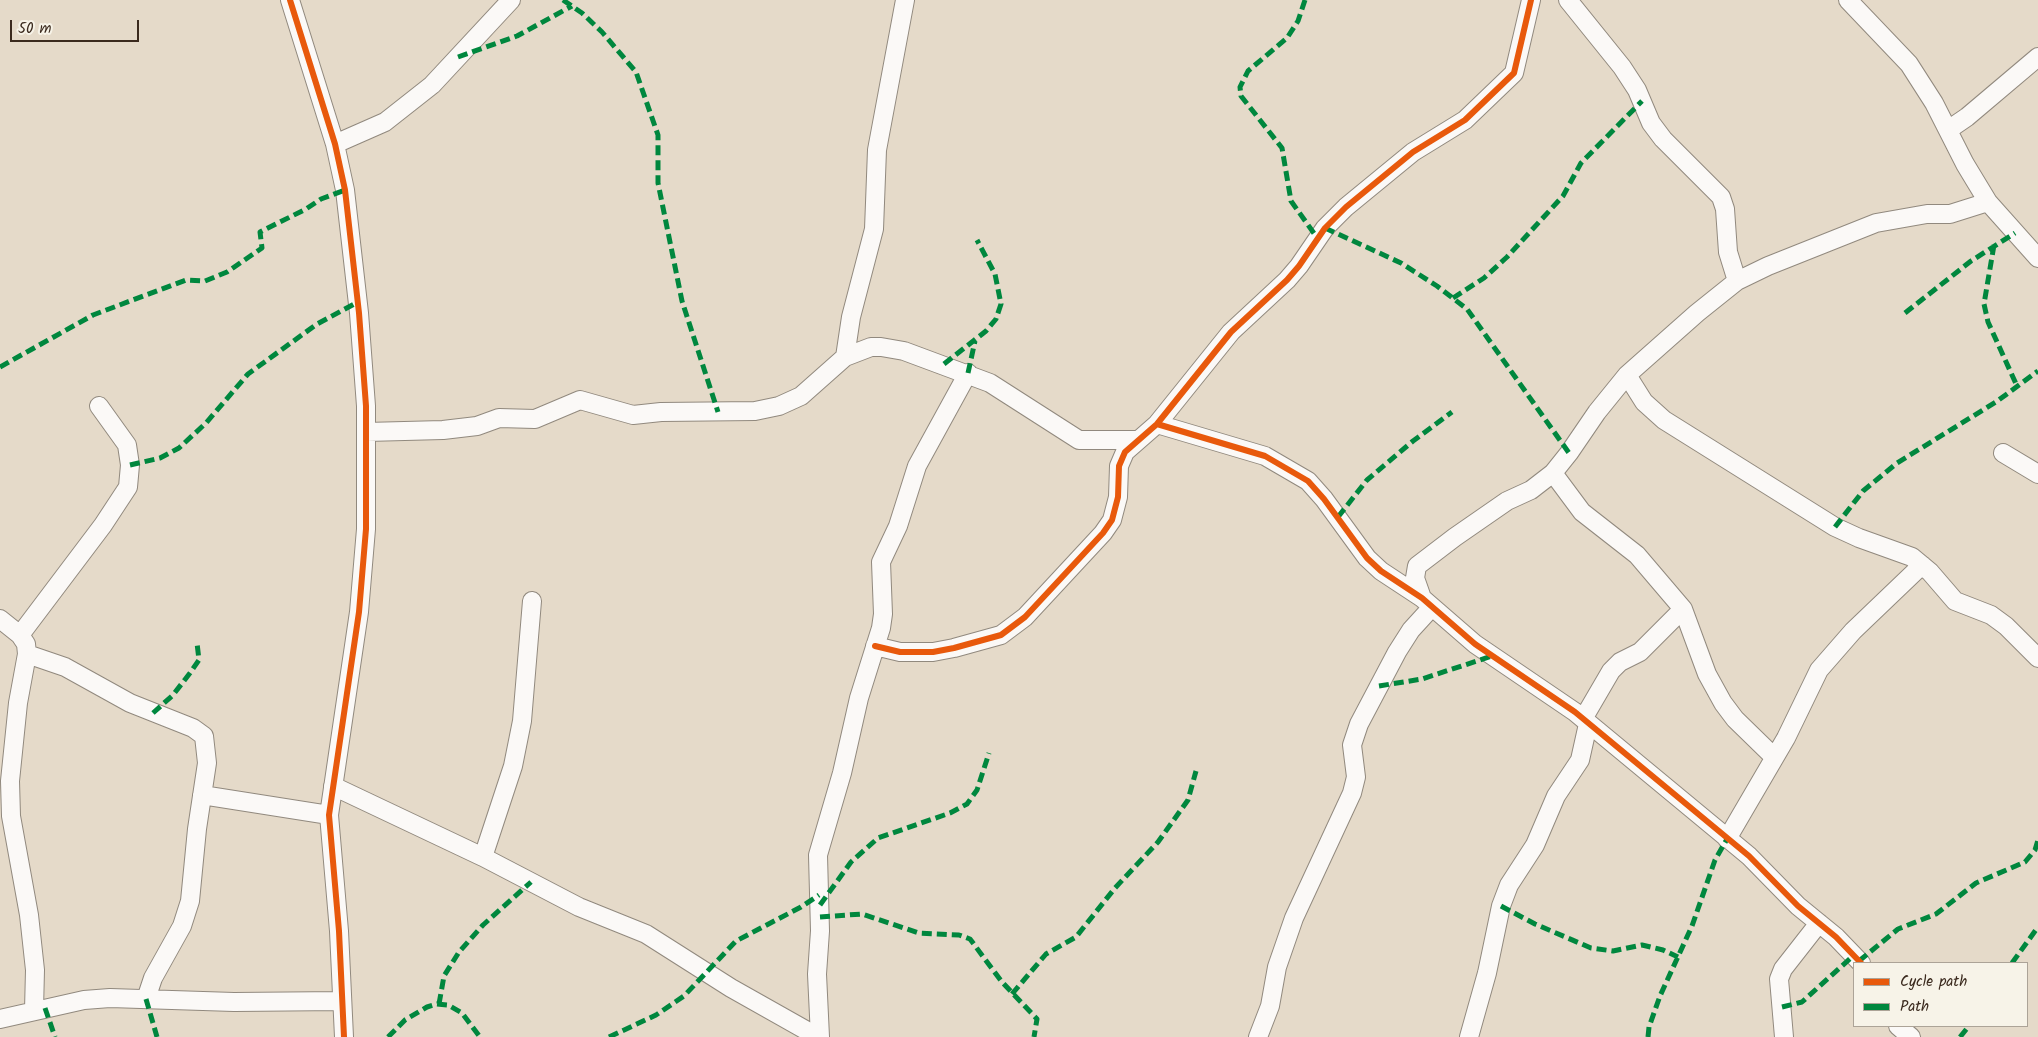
<!DOCTYPE html>
<html>
<head>
<meta charset="utf-8">
<style>
  body { margin:0 }
  #map { position:relative; width:2038px; height:1037px; overflow:hidden; background:#e5dac9; font-family:Kalam,sans-serif }
  canvas { display:block }
  .legend { position:absolute; left:1853px; top:962px; width:175px; height:65px; box-sizing:border-box; background:#f7f3e8; border:1px solid #aca397; margin:0; padding:6px 9px; list-style:none; font-size:15px; color:#3b2a1e }
  .legend li { display:flex; align-items:center; gap:10px; height:25px }
  .legend b { width:25px; border:1px solid #aca397 }
  .scale { position:absolute; left:10px; top:20px; width:129px; height:22px; box-sizing:border-box; border:2px solid #3b2a1e; border-top:0; padding-left:6px; font-size:15px; line-height:18px; white-space:nowrap; color:#3b2a1e; -webkit-text-stroke:4px #f7f3e8; paint-order:stroke }
</style>
</head>
<body>
<div id="map">
<canvas width="2038" height="1037"></canvas>
<ul class="legend">
<li><b style="height:6px;background:#e8590c"></b>Cycle path</li>
<li><b style="height:6px;background:#00873e"></b>Path</li>
</ul>
<div class="scale">50 m</div>
</div>
<script>
const c = document.querySelector('canvas').getContext('2d');
c.lineJoin = 'round';
const toPath = rows => new Path2D(rows.map(r => 'M' + r).join(''));
function trace(path, color, width, dash) { c.strokeStyle = color; c.lineWidth = width; c.lineCap = dash ? 'butt' : 'round'; c.setLineDash(dash || []); c.stroke(path); }
const minor = toPath([
  [290,0,335,144,345,190,359,313,366,406,366,529,359,612,329,815,339,931,344,1037],
  [1568,0,1622,67,1637,90,1651,123,1663,139,1721,197,1725,209,1728,252,1737,281],
  [1848,0,1909,64,1934,103,1965,164,1988,202,2038,258],
  [1948,130,1967,117,2038,57],
  [335,144,385,122,432,85,511,0],
  [845,357,851,317,874,229,877,150,905,0],
  [1627,375,1644,402,1664,420,1835,527,1859,538,1912,557,1930,572,1955,601,1991,615,2006,626,2038,658],
  [1157,424,1265,456,1308,481,1324,499,1367,558,1381,571,1422,598,1475,644,1575,712,1749,856,1798,906,1836,937,1861,963],
  [366,432,443,430,477,426,499,418,535,419,580,400,633,415,661,412,755,411,779,406,801,396,845,357,871,347,881,347,904,351,990,383,1079,440,1136,440],
  [2003,453,2038,474],
  [1553,473,1582,512,1637,555,1683,609,1707,674,1723,703,1735,719,1774,757],
  [1422,598,1415,578,1417,566,1455,537,1507,501,1531,490,1553,473,1569,453,1597,412,1627,375,1697,313,1737,281,1768,266,1876,223,1927,214,1950,214,1988,202],
  [0,619,20,635,26,644,27,654,18,703,10,781,11,816,29,915,35,970,34,1010],
  [20,635,103,525,128,487,130,465,127,445,99,406],
  [875,646,900,652,933,652,954,648,1001,635,1025,617,1103,533,1112,520,1118,497,1119,466,1125,452,1157,424,1231,332,1287,280,1299,266,1325,228,1346,207,1413,152,1465,120,1514,73,1531,0],
  [27,654,65,667,130,703,193,728,204,736,207,763,197,829,190,901,182,926,153,978,146,999],
  [1583,719,1611,671,1620,662,1640,652,1683,609],
  [333,786,483,857,579,907,646,934,731,988,818,1037],
  [202,795,329,815],
  [1727,839,1786,738,1819,670,1853,631,1922,565],
  [483,857,513,766,522,721,532,601],
  [0,1019,84,1000,110,998,234,1002,341,1001],
  [1898,1026,1911,1037],
  [820,1037,817,974,820,931,818,855,842,773,859,698,881,628,883,614,881,562,898,526,917,466,968,373],
  [1258,1037,1270,1006,1277,967,1294,918,1352,793,1356,777,1352,745,1359,724,1397,652,1411,630,1432,607],
  [1469,1037,1487,973,1501,906,1509,885,1535,845,1556,796,1580,760,1588,724],
  [1784,1037,1779,979,1783,969,1819,923]
]);
trace(minor, '#91897e', 20);
trace(minor, '#fbf9f7', 18);
trace(toPath([
  [563,0,582,13,602,32,636,72,658,135,658,183,682,301,718,412],
  [1305,0,1298,21,1287,38,1248,71,1240,87,1241,96,1282,148,1291,201,1318,239],
  [458,57,517,36,572,6],
  [1325,228,1401,263,1437,286,1467,309,1569,453],
  [1994,245,1984,304,1988,322,2017,386],
  [1453,298,1484,278,1507,257,1563,196,1581,163,1642,101],
  [1905,313,1971,261,2015,233],
  [944,364,986,331,996,319,1001,304,995,274,977,240],
  [0,367,93,315,186,280,205,281,227,272,262,248,260,232,306,209,321,199,345,190],
  [968,373,975,341],
  [130,465,160,458,179,448,206,423,248,374,317,324,358,302],
  [1338,517,1367,480,1413,441,1452,412],
  [1835,527,1863,491,1897,463,1996,402,2038,371],
  [1379,686,1422,679,1492,656],
  [153,713,173,695,190,673,199,660,197,643],
  [820,905,851,862,878,838,950,813,967,804,977,790,989,753],
  [1501,906,1535,924,1591,948,1613,951,1642,945,1663,950,1678,957],
  [820,917,862,914,919,933,959,935,970,939,1002,982,1037,1019,1034,1037],
  [1859,961,1898,929,1936,914,1976,883,2025,862,2035,850,2038,840],
  [2012,963,2038,927],
  [1012,994,1046,954,1076,937,1115,888,1158,842,1188,800,1196,771],
  [146,999,157,1037],
  [439,1004,444,976,459,952,483,925,531,882],
  [1782,1007,1802,1002,1854,955],
  [45,1008,55,1037],
  [388,1037,405,1020,427,1007,437,1004,448,1005,462,1013,480,1037],
  [609,1037,656,1015,684,996,736,941,801,907,819,895],
  [1648,1037,1649,1027,1660,996,1692,926,1715,860,1727,839],
  [1960,1037,1969,1026]
]), '#00873e', 5, [10, 5]);
trace(toPath([
  [290,0,335,144,345,190,359,313,366,406,366,529,359,612,329,815,339,931,344,1037],
  [1157,424,1265,456,1308,481,1324,499,1367,558,1381,571,1422,598,1475,644,1575,712,1749,856,1798,906,1836,937,1861,963],
  [875,646,900,652,933,652,954,648,1001,635,1025,617,1103,533,1112,520,1118,497,1119,466,1125,452,1157,424,1231,332,1287,280,1299,266,1325,228,1346,207,1413,152,1465,120,1514,73,1531,0]
]), '#e8590c', 6);
</script>
</body>
</html>
